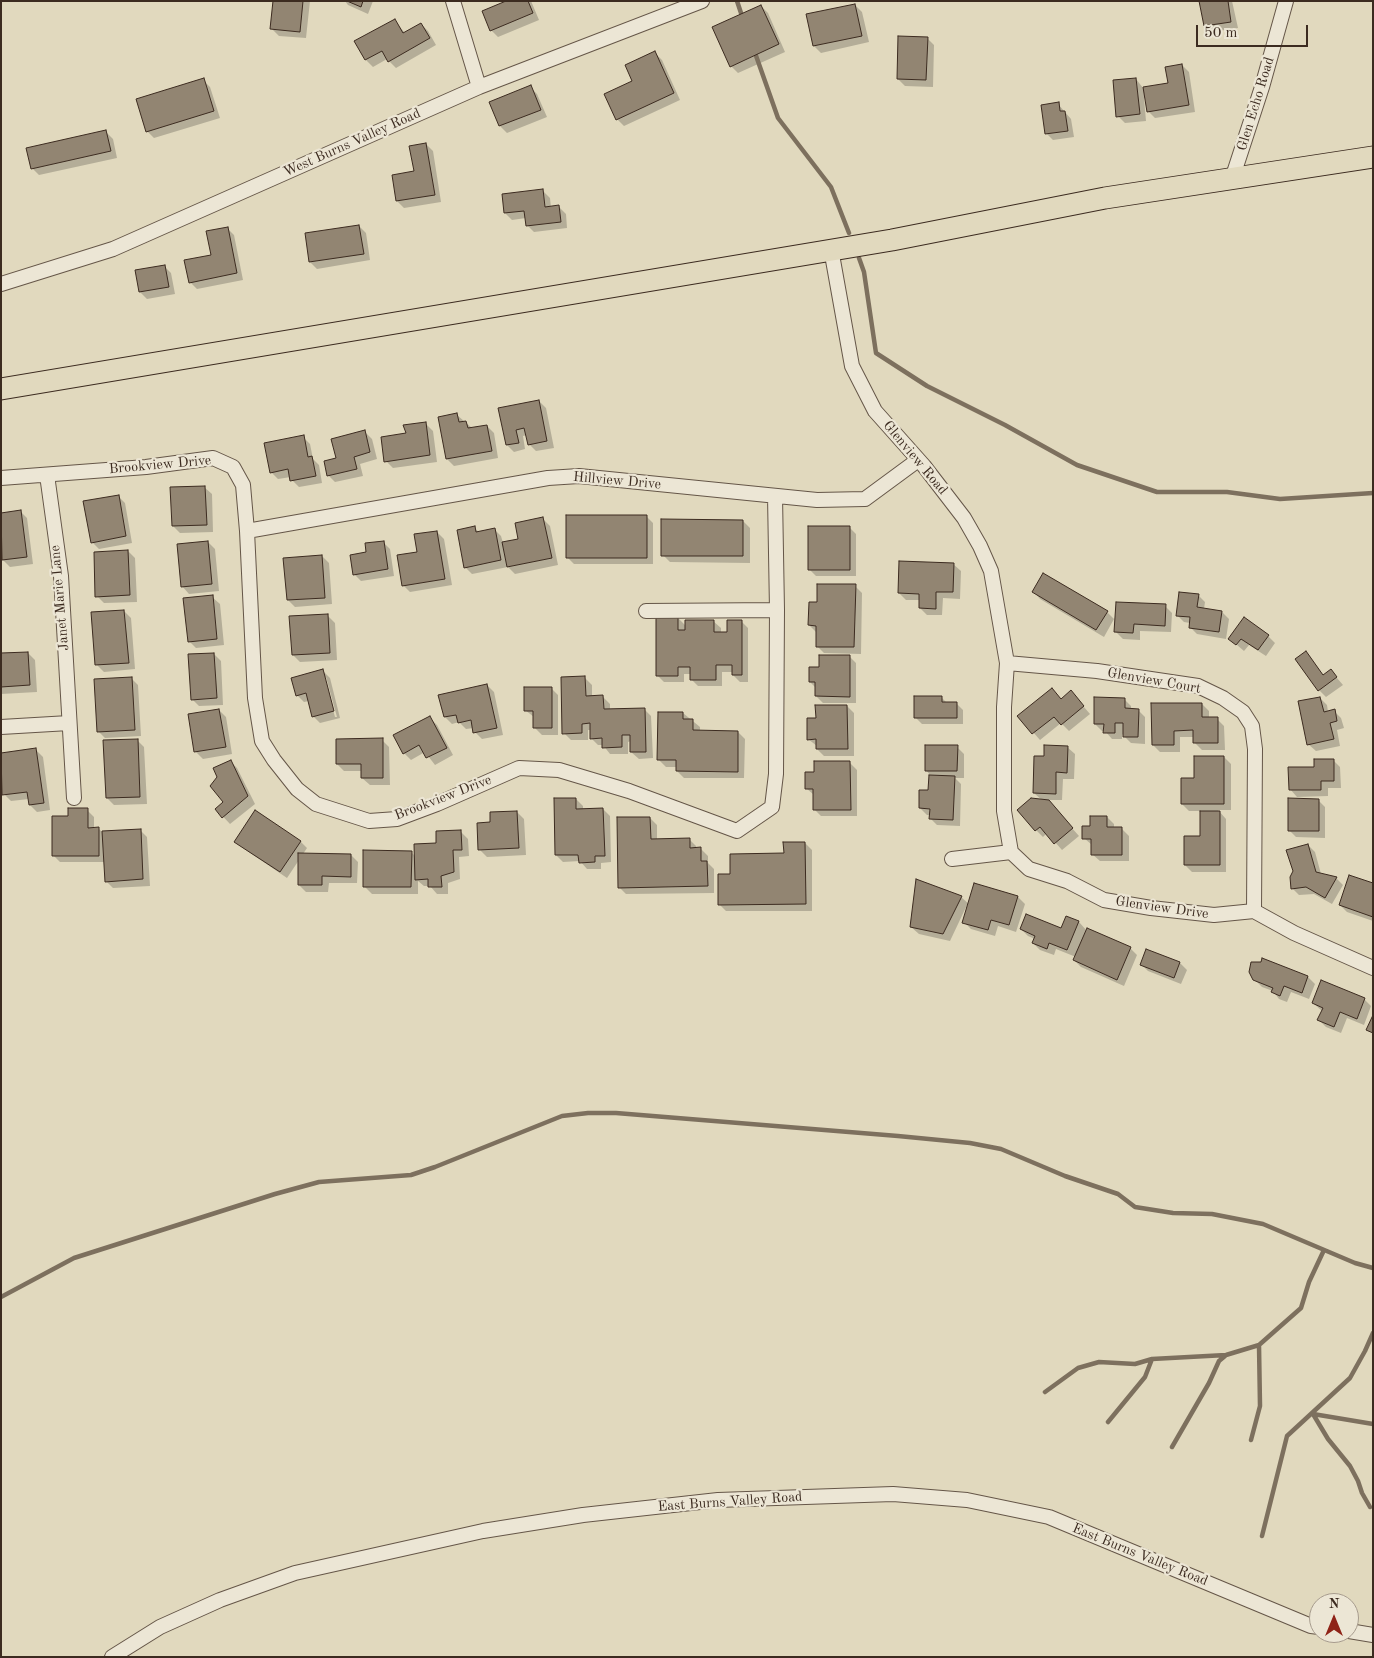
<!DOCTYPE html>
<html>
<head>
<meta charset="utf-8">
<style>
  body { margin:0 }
  #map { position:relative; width:1374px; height:1658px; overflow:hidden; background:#e1d9be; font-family:"Old Standard TT",serif }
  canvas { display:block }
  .frame { position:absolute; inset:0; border:2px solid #3c2b20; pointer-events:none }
  .north { position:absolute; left:1309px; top:1593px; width:50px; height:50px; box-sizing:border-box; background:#ece6d5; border:1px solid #a69b8d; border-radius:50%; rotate:0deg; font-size:14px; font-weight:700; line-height:20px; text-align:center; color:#3c2b20 }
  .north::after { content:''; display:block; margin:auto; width:18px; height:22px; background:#8f2418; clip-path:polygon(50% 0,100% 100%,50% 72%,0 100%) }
  .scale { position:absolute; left:1196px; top:25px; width:112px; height:22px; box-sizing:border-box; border:2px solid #3c2b20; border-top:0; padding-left:6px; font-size:15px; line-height:18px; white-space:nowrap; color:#3c2b20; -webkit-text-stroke:4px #ece6d5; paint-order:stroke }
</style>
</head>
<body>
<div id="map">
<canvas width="1374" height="1658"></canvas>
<div class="frame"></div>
<div class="north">N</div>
<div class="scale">50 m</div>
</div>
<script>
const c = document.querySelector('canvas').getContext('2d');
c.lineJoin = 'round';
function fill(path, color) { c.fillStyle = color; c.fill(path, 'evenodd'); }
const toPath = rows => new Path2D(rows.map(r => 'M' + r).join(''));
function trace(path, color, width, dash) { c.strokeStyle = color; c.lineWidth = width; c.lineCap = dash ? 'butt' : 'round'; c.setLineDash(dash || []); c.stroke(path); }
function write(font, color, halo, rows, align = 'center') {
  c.font = font + ' "Old Standard TT",serif'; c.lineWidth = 4.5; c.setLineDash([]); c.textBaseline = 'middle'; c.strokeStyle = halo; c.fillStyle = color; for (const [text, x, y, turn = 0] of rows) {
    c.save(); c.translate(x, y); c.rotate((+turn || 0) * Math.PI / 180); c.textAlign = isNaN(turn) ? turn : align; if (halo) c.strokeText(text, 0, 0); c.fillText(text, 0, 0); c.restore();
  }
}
fill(toPath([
  [274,1,310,1,306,38,279,36,272,29],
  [345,1,373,1,368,14,348,5],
  [510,1,531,1,539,20,498,37,491,30],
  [1201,1,1232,1,1238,28,1212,32,1205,25],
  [855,5,862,12,869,42,821,53,814,46],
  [761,6,768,13,785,52,738,73,731,66],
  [394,20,405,33,421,24,428,31,436,45,396,68,387,59,373,67,366,60,356,42],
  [927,38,934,45,933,87,905,86,898,79],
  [655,53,662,60,680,100,624,126,617,119,634,81],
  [1182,65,1189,72,1195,112,1155,118,1148,111,1146,98,1144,98,1146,121,1125,123,1118,116,1136,79,1143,88,1169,84],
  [203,80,210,87,220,118,154,138,147,131],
  [530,87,537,94,547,117,507,133,500,126],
  [1058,104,1071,119,1074,137,1053,140,1046,133],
  [106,132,113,139,117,158,39,175,32,168],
  [426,144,433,151,441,202,404,208,397,201,415,172],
  [543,191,550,198,551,208,559,207,566,214,567,228,534,232,527,225,526,218,512,220,505,213],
  [359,226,366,233,370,260,317,269,310,262],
  [227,228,234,235,243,280,197,289,190,282,212,256],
  [164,266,171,273,175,294,147,299,140,292],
  [539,401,546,408,554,448,536,451,529,444,527,435,523,436,525,449,514,452,507,445,499,409],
  [457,415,472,428,487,426,494,433,498,458,454,466,447,459],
  [426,424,433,431,437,462,393,468,386,461,408,434],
  [365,432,372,439,377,459,360,464,363,476,335,482,328,475,337,459],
  [303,437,310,444,313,459,319,465,322,483,299,487,292,480,291,477,278,479,271,472],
  [204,487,212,494,213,532,180,533,173,526],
  [118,496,125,503,132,543,99,549,92,542],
  [20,511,27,518,33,564,10,567,3,560,1,514],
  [646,516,653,523,653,564,574,564,567,557],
  [543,519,550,526,558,565,515,574,508,567,472,574,465,567,474,528,479,532,494,529,501,536,503,543,519,540],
  [743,521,750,528,750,563,670,562,663,555],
  [849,527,856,534,856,576,816,576,809,569],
  [437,532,444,539,452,585,410,592,403,585,418,553],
  [208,542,215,549,219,591,189,594,182,586],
  [383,542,390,549,394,576,361,581,354,574,368,553],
  [128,551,135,558,137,602,104,603,97,596],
  [322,556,329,563,332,604,295,607,288,600],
  [953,564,961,571,960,599,943,598,942,615,927,615,920,608,920,600,906,600,899,593],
  [855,586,862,593,861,654,824,653,817,646,817,633,809,625,818,603],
  [1034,592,1107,612,1114,619,1104,637,1040,599],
  [1198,595,1205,602,1204,609,1222,612,1229,619,1226,639,1197,634,1190,627,1190,623,1184,622,1177,615],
  [212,597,220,604,224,645,196,648,189,641],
  [1165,606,1172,613,1171,632,1140,631,1140,640,1123,639,1116,632],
  [124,611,131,618,135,669,104,672,97,665],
  [328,616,335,623,337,660,300,662,293,655],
  [677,617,686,626,713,621,721,628,721,633,728,633,741,621,748,628,748,682,740,682,733,675,733,672,722,672,722,686,698,686,691,679,691,674,684,674,684,682,664,682,657,675],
  [1268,636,1275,643,1266,656,1249,645,1244,651,1230,639],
  [1306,652,1324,676,1331,671,1343,685,1326,697,1319,690],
  [28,653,35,660,37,692,1,694,1,655],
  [214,654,221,661,223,705,199,706,192,699],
  [849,656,856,663,856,703,823,703,816,696,816,688,810,682,820,669],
  [323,671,330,678,340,718,320,723,313,716,309,701,304,702,297,695],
  [324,677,326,677,337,717,335,717],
  [131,678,138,685,141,736,105,738,98,731],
  [585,678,592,685,592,697,603,697,610,704,610,710,644,709,651,716,653,758,639,759,631,752,631,741,628,742,628,754,610,754,603,745,598,745,591,738,591,730,588,730,588,740,571,740,564,733],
  [487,685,494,692,503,735,482,739,475,732,474,728,466,729,459,722,452,724,445,717],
  [551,688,558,695,558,735,542,735,535,728,534,717,525,710],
  [1071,692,1090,714,1069,731,1061,723,1040,740,1019,716,1061,700],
  [941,697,947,703,956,703,963,710,963,724,922,724,915,717],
  [1320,698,1327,705,1328,712,1334,711,1341,718,1344,728,1337,730,1340,746,1316,751,1308,744],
  [1124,699,1131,706,1131,710,1138,710,1145,717,1145,744,1131,743,1122,734,1122,739,1112,739,1105,731,1102,731,1095,724],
  [1202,704,1209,711,1209,719,1217,719,1224,726,1225,750,1202,750,1195,743,1195,737,1180,737,1180,752,1160,752,1153,745],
  [847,706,854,713,854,756,824,756,817,749,817,746,808,739,817,719],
  [219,710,226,717,232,754,203,759,196,752],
  [683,713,700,727,700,731,738,732,745,739,744,778,684,778,677,771,677,767,666,767,659,760],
  [430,718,437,725,453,755,435,765,425,752,411,760,404,753],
  [137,740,144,747,147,804,114,805,107,798],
  [382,740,389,747,390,785,370,785,362,778,362,771,344,771,337,764],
  [957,747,964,754,964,778,955,778,961,784,960,826,937,825,930,818,931,815,927,815,920,808,929,791,930,775,926,770],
  [1067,747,1075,754,1074,779,1063,779,1062,800,1047,800,1079,836,1062,850,1047,833,1043,837,1036,830,1043,801,1034,793,1045,757],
  [36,750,43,757,50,810,37,812,30,805,29,799,11,801,4,794,1,777,1,754],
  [1224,757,1231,764,1231,810,1218,810,1226,819,1226,872,1192,872,1185,865,1201,837,1201,811,1189,811,1182,804,1195,779],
  [1333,760,1340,767,1341,788,1328,788,1328,796,1297,797,1290,789],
  [230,761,237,768,255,804,230,824,216,809,225,802,218,777],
  [850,763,857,770,857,816,821,816,814,809,814,795,806,788],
  [576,799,583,806,583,810,603,809,610,816,611,862,601,863,601,869,587,869,580,861,563,862,556,855],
  [1318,800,1325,807,1325,838,1296,837,1289,830],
  [87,810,94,817,94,829,99,829,102,832,140,830,147,837,150,886,113,888,106,881,105,862,60,862,53,855,70,818],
  [517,812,524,819,526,855,487,857,480,850,492,824],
  [1107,817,1114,824,1114,829,1122,829,1129,836,1129,861,1100,861,1092,854,1092,845,1084,838,1091,827],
  [650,818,657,825,657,840,689,839,696,846,696,849,701,849,708,856,708,863,714,869,714,893,626,894,619,887],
  [461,832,468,839,469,856,459,857,460,879,448,883,448,894,437,894,430,886,424,886,418,881,418,894,372,894,364,886,411,852,415,856],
  [236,841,300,841,307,848,303,854,351,855,358,862,357,883,329,883,328,892,306,892,299,885,299,860,287,878,243,848],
  [805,843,812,850,812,911,726,911,719,904,731,875,785,855],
  [1308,845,1315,852,1321,874,1336,878,1343,885,1332,904,1314,894,1299,895,1292,888],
  [1373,884,1373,921,1347,912,1340,905],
  [961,897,969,904,1018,897,1025,904,1016,932,998,926,995,936,971,929,964,922,969,906,967,905,950,941,919,934,911,927],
  [1067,918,1079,922,1087,931,1130,948,1137,955,1124,986,1081,967,1074,960,1076,957,1056,949,1054,955,1040,950,1033,943,1035,939,1028,936,1021,929,1062,930],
  [1147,951,1180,963,1187,970,1181,984,1148,971,1141,964],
  [1308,977,1315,984,1309,999,1291,992,1287,1002,1279,999,1273,991,1262,987,1254,979],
  [1364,999,1371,1006,1364,1025,1347,1018,1341,1033,1326,1027,1319,1020,1322,1011,1313,1003]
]), '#0003');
trace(toPath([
  [737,1,743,19],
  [754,50,778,118,831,187,849,233],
  [859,258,864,272,876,353,927,386,1005,425,1077,465,1157,492,1227,492,1280,499,1373,493],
  [1,1297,74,1258,275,1194,319,1182,411,1175,435,1167,562,1116,588,1113,616,1113,898,1136,970,1143,1001,1149,1065,1176,1118,1194,1135,1207,1173,1213,1212,1214,1263,1224,1355,1263,1373,1268],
  [1045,1392,1078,1368,1099,1362,1135,1364,1152,1359,1226,1355,1259,1345,1301,1308,1309,1282,1324,1250],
  [1313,1414,1328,1439,1350,1466,1358,1481,1362,1493,1370,1507],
  [1313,1414,1373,1424],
  [1108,1422,1145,1377,1152,1359],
  [1251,1440,1260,1406,1259,1345],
  [1172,1447,1209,1383,1219,1361,1225,1356],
  [1262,1536,1287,1436,1350,1378,1365,1351,1373,1333]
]), '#7d705e', 4.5);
const building = toPath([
  [273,1,303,1,300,32,270,29,273,1],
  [347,1,363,1,361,7,347,1],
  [506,1,528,1,533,13,490,31,482,11,506,1],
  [1199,1,1228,1,1231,22,1204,26,1199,1],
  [855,4,862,36,813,46,806,14,855,4],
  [761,5,779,44,730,67,712,27,761,5],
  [395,19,403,33,421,23,430,38,388,62,382,51,365,60,354,41,395,19],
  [898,36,928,37,926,80,897,79,898,36],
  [655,51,674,93,616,120,604,94,632,81,625,65,655,51],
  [1182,64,1189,105,1147,112,1143,87,1168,83,1165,67,1182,64],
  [204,78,214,111,146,132,136,99,204,78],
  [1136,78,1140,114,1116,117,1113,80,1136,78],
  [531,85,541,110,499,126,489,102,531,85],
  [1059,102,1060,111,1065,111,1068,131,1045,134,1041,105,1059,102],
  [106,130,111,151,31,169,26,148,106,130],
  [426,143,435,195,396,201,392,175,414,171,409,146,426,143],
  [543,189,545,207,559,205,561,222,526,226,524,211,504,213,502,194,543,189],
  [359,225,364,254,309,262,305,233,359,225],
  [228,227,237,273,189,283,184,260,211,255,206,231,228,227],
  [165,265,169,287,139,292,135,270,165,265],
  [539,400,547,441,528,445,524,428,516,430,519,443,506,445,498,408,539,400],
  [457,413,459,422,466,421,468,428,487,425,492,451,446,459,438,417,457,413],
  [426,422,430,455,384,462,381,437,406,433,403,425,426,422],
  [365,430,370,452,354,457,357,469,327,476,324,461,336,458,331,439,365,430],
  [304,435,308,457,312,456,316,476,290,481,288,469,270,473,264,443,304,435],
  [205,486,207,525,172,526,170,487,205,486],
  [119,495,126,536,91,543,83,501,119,495],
  [21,510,27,557,2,560,1,513,21,510],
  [566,515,647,515,647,558,566,558,566,515],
  [543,517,552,558,507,567,502,542,518,539,515,523,543,517],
  [661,519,743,520,743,556,661,556,661,519],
  [475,526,476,532,495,528,501,560,464,568,457,530,475,526],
  [808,526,850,526,850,570,808,570,808,526],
  [437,531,445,579,402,586,397,555,417,552,414,534,437,531],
  [208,541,212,584,181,587,177,544,208,541],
  [384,541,388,569,353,575,350,555,366,552,365,543,384,541],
  [128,550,130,595,95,597,94,552,128,550],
  [322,555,325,598,287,600,283,558,322,555],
  [899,561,954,563,953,592,936,592,936,609,919,608,919,594,898,593,899,561],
  [1043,573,1108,611,1096,630,1032,592,1043,573],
  [817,584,856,584,854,647,816,647,816,626,808,625,809,602,817,602,817,584],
  [1179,592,1199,594,1197,607,1222,611,1219,632,1189,628,1190,617,1176,616,1179,592],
  [213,595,217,639,188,642,183,598,213,595],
  [1116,602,1166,604,1165,626,1134,624,1133,633,1114,632,1116,602],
  [124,610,129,663,95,665,91,612,124,610],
  [328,614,330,653,292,655,289,616,328,614],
  [656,616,678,616,678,630,685,630,685,620,714,620,714,632,727,632,727,620,742,620,742,675,732,675,732,665,716,665,716,680,690,680,690,667,678,667,678,676,656,676,656,616],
  [1244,617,1269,635,1258,650,1241,639,1236,645,1228,639,1244,617],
  [1306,651,1323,675,1331,669,1337,677,1318,691,1295,659,1306,651],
  [28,652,30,685,1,687,1,653,28,652],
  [214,653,217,698,191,700,188,654,214,653],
  [819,655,850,655,850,697,815,696,815,682,809,682,809,667,819,667,819,655],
  [323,669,334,711,312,717,306,693,296,696,291,678,323,669],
  [585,676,586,696,603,695,604,709,645,708,646,752,630,752,630,735,622,735,622,747,602,748,602,738,590,739,590,723,582,724,582,733,562,734,561,677,585,676],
  [132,677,135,730,97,732,94,679,132,677],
  [487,684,497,728,473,733,471,720,458,723,456,715,444,717,438,695,487,684],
  [524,687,552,687,552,728,533,728,533,711,524,711,524,687],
  [1052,688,1061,699,1071,690,1084,706,1061,725,1054,717,1032,734,1017,716,1052,688],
  [914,696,942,696,942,702,957,702,957,718,914,718,914,696],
  [1094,697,1125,698,1125,708,1139,709,1138,737,1123,737,1123,723,1115,723,1115,733,1103,733,1104,724,1094,724,1094,697],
  [1320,697,1324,712,1335,709,1337,721,1330,723,1334,739,1307,745,1298,701,1320,697],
  [1151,703,1202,703,1202,717,1218,717,1218,743,1193,743,1193,730,1174,731,1174,745,1152,745,1151,703],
  [815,705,847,705,848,749,816,749,816,739,807,740,807,718,816,718,815,705],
  [219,709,226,747,194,752,188,714,219,709],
  [658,712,683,712,683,719,693,719,693,730,738,731,738,772,676,771,676,760,657,760,658,712],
  [430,716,447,748,426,758,419,745,403,754,393,735,430,716],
  [383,738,383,778,361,778,361,764,336,764,336,739,383,738],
  [138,739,140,797,106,798,103,740,138,739],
  [925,745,958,745,957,771,925,771,925,745],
  [1044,745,1068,746,1067,773,1056,772,1056,794,1033,793,1034,756,1044,756,1044,745],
  [36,748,44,803,29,805,27,792,2,795,1,753,36,748],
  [1194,756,1224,756,1224,804,1181,804,1181,778,1194,778,1194,756],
  [1314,759,1334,759,1334,781,1321,781,1321,790,1289,790,1288,767,1314,767,1314,759],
  [231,760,248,796,222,818,215,809,223,802,210,786,217,777,213,768,231,760],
  [814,761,850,761,851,810,813,810,813,789,805,789,805,772,814,772,814,761],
  [929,775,955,776,953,820,929,819,930,809,919,808,919,790,928,790,929,775],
  [554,798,576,798,576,809,603,808,605,856,595,856,595,862,579,863,578,855,555,855,554,798],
  [1031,798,1049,800,1073,828,1054,844,1040,827,1035,831,1017,810,1031,798],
  [1288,798,1319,799,1319,831,1288,831,1288,798],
  [68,808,88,808,88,828,99,827,99,856,52,856,52,816,68,816,68,808],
  [255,810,301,841,280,872,234,842,255,810],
  [517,811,519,848,478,850,477,823,490,822,490,812,517,811],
  [1200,811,1220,811,1220,865,1184,865,1184,836,1200,836,1200,811],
  [1090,816,1107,816,1107,827,1122,827,1122,855,1091,855,1091,839,1082,839,1082,826,1090,826,1090,816],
  [617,817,650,817,651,839,690,838,690,848,701,847,701,861,707,861,708,886,618,888,617,817],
  [141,829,143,879,105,882,102,831,141,829],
  [461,830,462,850,453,850,454,872,441,876,442,887,428,887,428,879,415,880,414,844,436,843,436,831,461,830],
  [783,842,805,842,806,904,718,905,718,874,730,874,730,854,784,853,783,842],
  [1308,844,1316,872,1337,877,1325,898,1306,887,1291,889,1290,877,1293,871,1286,850,1308,844],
  [363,850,412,851,411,887,363,887,363,850],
  [298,853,351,854,351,877,322,876,322,885,298,885,298,853],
  [1349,875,1373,883,1373,917,1339,905,1349,875],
  [916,879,962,896,943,934,910,927,916,879],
  [974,883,1018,896,1009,925,991,920,988,930,962,923,974,883],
  [1026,914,1061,928,1066,916,1079,921,1067,950,1049,943,1047,949,1032,943,1035,936,1020,929,1026,914],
  [1087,928,1131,947,1117,980,1073,960,1087,928],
  [1146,949,1180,962,1174,978,1140,965,1146,949],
  [1262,958,1308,976,1302,993,1284,986,1280,996,1271,992,1273,988,1253,980,1249,972,1251,962,1261,962,1262,958],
  [1321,980,1365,998,1357,1019,1340,1012,1334,1027,1317,1020,1323,1008,1312,1003,1321,980],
  [1373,1015,1373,1033,1366,1030,1373,1015]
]);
fill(building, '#928572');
trace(building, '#3c2b20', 1);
const minor = toPath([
  [453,1,479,87],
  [1232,179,1262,87,1286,1],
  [831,249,852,366,875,411,924,466,964,518,980,546,991,571,1007,663,1004,707,1004,811,1011,852,1029,869,1067,881,1104,900,1151,908,1214,915,1254,911,1294,933,1373,968],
  [1,284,113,249,479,87,702,1],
  [47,475,61,576,74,798],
  [1,478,146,467,213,458,233,467,243,485,247,531,255,698,262,741,274,760,297,789,316,804,369,821,397,819,437,804,519,768,559,770,629,791,737,831,772,807,776,774,777,610,775,496],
  [247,531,548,478,579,476,817,500,865,499,918,460],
  [646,611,777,610],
  [1007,663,1097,671,1198,686,1223,698,1243,712,1252,726,1255,749,1254,911],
  [1,727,69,723],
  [952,859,1011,852],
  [1349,1631,1373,1635],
  [112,1657,160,1627,220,1600,295,1573,483,1531,583,1515,718,1500,893,1494,967,1500,1049,1517,1311,1626,1319,1627]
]);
const primary = toPath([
  [1,389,892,240,1105,198,1373,157]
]);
trace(minor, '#655648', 16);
trace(primary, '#3c2b20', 23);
trace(minor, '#ece6d5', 14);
trace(primary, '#e1d9be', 21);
write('14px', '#3c2b20', '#ece6d5', [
  ["Glen Echo Road",1256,104,-73],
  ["West Burns Valley Road",352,143,-24],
  ["Glenview Road",915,458,50],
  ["Brookview Drive",160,465,-5],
  ["Hillview Drive",617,481,5],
  ["Janet Marie Lane",60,598,-95],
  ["Glenview Court",1154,681,10],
  ["Brookview Drive",443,798,-21],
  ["Glenview Drive",1162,908,8],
  ["East Burns Valley Road",730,1502,-4],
  ["East Burns Valley Road",1140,1555,22]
]);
</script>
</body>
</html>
